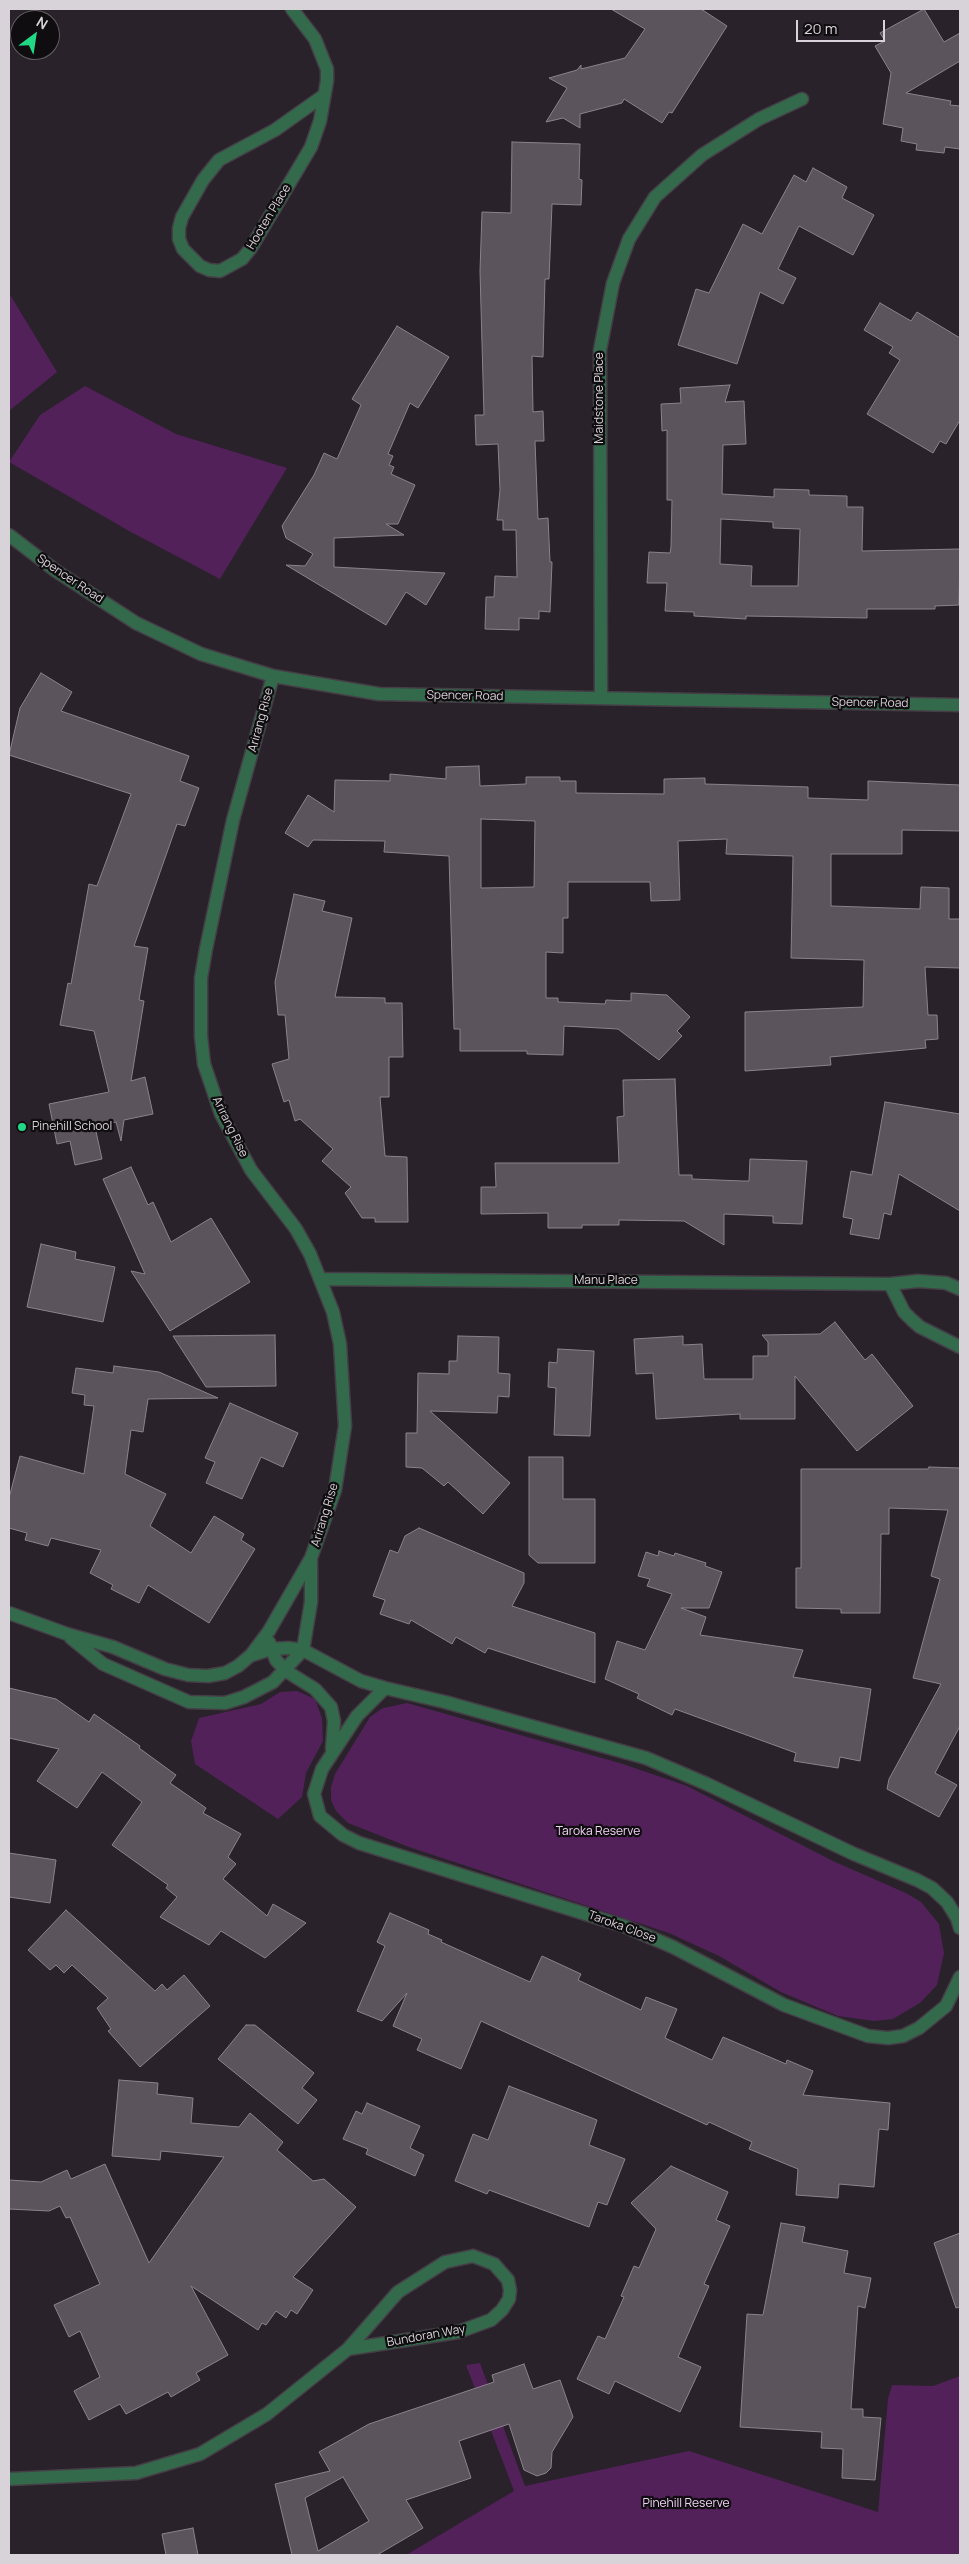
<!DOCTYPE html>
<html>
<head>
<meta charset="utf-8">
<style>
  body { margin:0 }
  #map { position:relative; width:969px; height:2564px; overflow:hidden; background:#29222a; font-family:Manrope,sans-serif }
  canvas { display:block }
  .frame { position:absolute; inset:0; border:10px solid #d8d3d8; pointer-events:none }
  .north { position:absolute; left:10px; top:10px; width:50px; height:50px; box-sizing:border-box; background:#100d10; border:1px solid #605c60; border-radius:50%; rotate:31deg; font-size:14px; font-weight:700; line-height:20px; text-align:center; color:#d8d3d8 }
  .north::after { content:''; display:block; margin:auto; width:18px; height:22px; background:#21d887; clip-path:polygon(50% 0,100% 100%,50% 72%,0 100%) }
  .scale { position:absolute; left:796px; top:20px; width:89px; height:22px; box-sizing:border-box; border:2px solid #d8d3d8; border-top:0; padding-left:6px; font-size:15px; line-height:18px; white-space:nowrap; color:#d8d3d8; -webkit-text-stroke:4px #100d10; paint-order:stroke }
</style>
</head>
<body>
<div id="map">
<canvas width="969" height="2564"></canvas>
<div class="frame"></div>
<div class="north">N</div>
<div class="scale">20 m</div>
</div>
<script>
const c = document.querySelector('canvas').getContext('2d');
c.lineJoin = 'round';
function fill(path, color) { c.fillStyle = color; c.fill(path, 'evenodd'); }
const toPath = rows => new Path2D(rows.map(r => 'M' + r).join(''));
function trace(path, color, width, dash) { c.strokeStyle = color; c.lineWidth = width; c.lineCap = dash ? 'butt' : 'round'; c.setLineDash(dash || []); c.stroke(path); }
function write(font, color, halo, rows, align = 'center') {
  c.font = font + ' Manrope,sans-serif'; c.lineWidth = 4.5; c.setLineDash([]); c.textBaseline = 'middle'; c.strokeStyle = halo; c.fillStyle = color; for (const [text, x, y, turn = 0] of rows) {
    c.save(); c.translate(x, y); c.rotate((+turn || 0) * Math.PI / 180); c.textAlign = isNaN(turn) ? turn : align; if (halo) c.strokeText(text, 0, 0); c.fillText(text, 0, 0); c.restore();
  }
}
fill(toPath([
  [9,293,57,372,9,411],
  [85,386,176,434,287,468,220,579,129,531,9,462,40,415],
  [297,1691,315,1699,322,1718,323,1741,306,1773,302,1797,278,1819,195,1764,191,1741,199,1718,261,1704,280,1692],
  [407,1703,623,1764,687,1786,833,1861,906,1893,921,1902,939,1924,944,1953,937,1985,920,2003,893,2019,874,2021,838,2016,781,1992,719,1956,669,1933,409,1847,348,1823,336,1811,331,1800,331,1787,335,1774,370,1717,383,1708],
  [480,2363,525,2486,689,2451,878,2512,888,2399,892,2385,933,2386,960,2376,960,2555,406,2555,514,2491,466,2365]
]), '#522159');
const building = toPath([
  [611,9,701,9,727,26,672,113,669,112,662,123,624,99,622,103,580,114,580,128,563,118,546,122,567,88,549,78,577,70,581,65,581,69,625,58,645,29,611,9],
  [924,9,944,42,960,33,960,61,906,93,951,101,950,105,960,106,960,149,945,147,944,153,916,150,917,144,901,141,903,128,883,124,891,73,875,46,885,41,880,33,924,9],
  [512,142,580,144,579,179,582,180,581,205,552,204,549,279,545,279,543,357,532,356,533,412,543,411,544,441,535,441,538,519,548,518,550,562,552,562,550,612,539,611,539,619,519,618,519,630,485,629,486,597,494,597,495,576,517,577,516,530,503,530,503,520,497,520,500,490,498,444,476,445,475,415,484,415,480,271,482,212,511,213,512,142],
  [813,168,847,187,842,198,874,215,853,255,799,226,778,269,796,278,783,304,760,292,737,364,678,345,696,289,709,293,743,224,762,234,794,175,806,182,813,168],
  [880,303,911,321,917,312,960,338,960,420,946,444,940,441,933,453,867,414,900,360,889,353,893,347,864,330,880,303],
  [397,326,449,357,418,408,410,403,388,454,393,456,389,465,394,467,391,474,415,485,398,524,386,524,404,535,334,538,334,567,445,573,426,605,406,592,386,625,286,565,305,566,313,554,286,538,282,526,314,475,324,453,337,459,361,405,352,399,397,326],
  [730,385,725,402,744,401,746,444,723,445,722,494,774,497,774,489,809,490,809,495,847,496,847,507,863,507,862,551,960,549,959,605,935,606,935,609,867,609,867,618,746,616,746,619,694,616,694,612,665,611,667,583,647,583,649,552,670,553,671,547,672,500,667,500,667,430,662,431,661,404,681,403,680,388,730,385],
  [721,519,773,522,773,528,800,529,798,586,751,586,752,566,720,564,721,519],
  [41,673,72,692,61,711,189,756,180,781,199,788,185,826,177,824,134,946,148,948,139,1000,144,1001,131,1081,145,1077,153,1114,124,1120,121,1141,116,1122,95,1127,102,1159,75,1165,70,1141,57,1144,49,1104,109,1092,94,1031,60,1025,68,983,71,984,89,884,97,886,131,794,9,755,20,708,41,673],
  [479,766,480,786,526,784,526,777,560,777,560,781,576,781,576,793,664,794,664,779,705,778,705,784,808,787,808,798,868,800,868,781,960,785,960,831,902,830,902,854,831,854,831,906,920,909,921,887,949,888,949,919,960,919,960,968,925,967,928,1015,937,1015,938,1039,925,1040,926,1048,830,1057,831,1065,745,1071,745,1012,863,1007,864,960,791,958,793,856,726,854,727,839,678,841,680,900,651,901,650,882,568,882,568,918,563,918,563,953,546,952,546,998,558,998,558,1002,605,1004,606,1000,631,1001,631,993,667,995,690,1017,677,1031,682,1036,659,1060,618,1029,564,1026,563,1055,527,1054,527,1051,460,1051,460,1029,454,1029,449,856,384,852,385,841,313,840,308,847,285,833,308,795,334,812,335,780,390,781,390,774,446,779,446,767,479,766],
  [481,819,535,821,534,887,481,888,481,819],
  [294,894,325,901,322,911,352,918,335,997,385,998,385,1003,402,1003,403,1057,389,1057,389,1097,380,1097,385,1156,407,1157,408,1222,375,1222,375,1218,362,1218,345,1193,351,1187,322,1161,333,1149,300,1119,295,1121,289,1100,284,1102,272,1064,289,1059,285,1015,278,1015,275,982,294,894],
  [675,1079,679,1175,692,1175,692,1179,743,1181,749,1181,750,1159,807,1161,802,1224,773,1223,773,1216,724,1214,724,1245,684,1221,619,1220,619,1225,582,1225,582,1228,548,1228,548,1213,481,1214,481,1187,496,1187,495,1163,619,1163,617,1117,624,1116,623,1080,675,1079],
  [885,1102,960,1114,960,1211,899,1174,891,1215,884,1213,879,1239,850,1234,853,1219,843,1217,851,1171,872,1175,885,1102],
  [131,1167,148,1205,153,1202,171,1242,211,1218,250,1282,170,1331,131,1271,145,1274,103,1179,131,1167],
  [41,1244,76,1252,75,1259,115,1267,103,1322,27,1307,41,1244],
  [835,1322,865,1360,872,1354,913,1406,857,1451,795,1376,795,1419,740,1419,740,1414,656,1419,653,1373,636,1374,634,1339,683,1336,683,1345,702,1344,704,1379,753,1379,753,1356,768,1356,768,1342,762,1335,820,1334,835,1322],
  [275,1335,276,1386,206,1387,173,1336,275,1335],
  [458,1336,499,1337,498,1373,510,1374,509,1397,498,1396,497,1413,430,1411,510,1483,483,1514,448,1482,444,1486,422,1468,406,1467,406,1433,417,1433,418,1373,449,1374,449,1361,457,1361,458,1336],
  [558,1349,594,1351,590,1436,554,1435,556,1388,548,1387,549,1362,557,1363,558,1349],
  [114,1366,159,1372,218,1398,148,1399,143,1432,131,1430,125,1474,166,1494,150,1526,191,1553,214,1516,244,1534,241,1540,255,1549,209,1623,148,1585,139,1603,111,1589,113,1585,90,1573,101,1550,51,1538,48,1546,25,1540,27,1533,9,1528,9,1498,20,1456,84,1474,94,1406,84,1405,85,1395,72,1393,76,1368,113,1373,114,1366],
  [230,1403,298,1433,283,1467,261,1457,242,1499,206,1483,215,1462,205,1458,230,1403],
  [529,1457,563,1457,563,1499,595,1499,595,1563,538,1563,529,1555,529,1457],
  [929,1467,960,1468,960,1726,935,1773,957,1785,939,1817,887,1789,889,1779,941,1684,913,1678,940,1579,931,1576,948,1510,889,1508,889,1534,881,1534,880,1613,841,1613,841,1609,796,1608,796,1568,801,1568,801,1469,928,1469,929,1467],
  [419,1528,524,1573,524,1583,512,1606,595,1633,595,1683,488,1648,485,1653,456,1637,452,1644,411,1620,409,1624,380,1614,385,1600,373,1596,390,1550,398,1553,405,1536,419,1528],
  [659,1551,674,1556,675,1553,706,1563,705,1566,722,1572,709,1608,681,1608,706,1617,700,1635,803,1650,793,1677,871,1689,860,1761,840,1757,838,1768,794,1761,796,1753,675,1709,672,1715,637,1698,639,1694,605,1679,617,1641,645,1650,672,1594,647,1586,650,1579,638,1576,646,1552,658,1556,659,1551],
  [9,1688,56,1699,89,1722,94,1714,140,1746,139,1748,176,1775,170,1783,206,1808,203,1813,241,1834,228,1857,236,1864,223,1879,267,1916,273,1904,306,1923,265,1958,221,1931,209,1945,160,1917,177,1897,166,1888,168,1885,112,1845,142,1802,102,1772,77,1808,37,1781,59,1749,9,1738,9,1688],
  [9,1853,56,1860,50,1903,9,1897,9,1853],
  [66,1910,155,1991,162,1984,167,1990,184,1975,210,2006,140,2067,108,2031,111,2029,97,2008,108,1998,72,1965,64,1973,56,1965,50,1970,28,1950,66,1910],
  [390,1913,429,1930,428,1934,442,1940,441,1942,530,1982,542,1956,581,1974,578,1980,641,2010,646,1997,677,2009,665,2038,712,2060,723,2037,786,2064,787,2060,813,2071,803,2095,890,2103,888,2130,879,2129,874,2187,839,2184,838,2198,796,2195,798,2169,749,2149,752,2142,709,2122,707,2125,481,2021,461,2069,417,2050,422,2039,393,2026,407,1993,382,2021,357,2011,385,1946,377,1942,390,1913],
  [246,2025,255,2025,314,2073,302,2088,317,2100,298,2124,218,2059,246,2025],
  [119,2080,158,2083,157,2094,193,2098,191,2123,239,2127,250,2113,283,2142,277,2150,313,2181,324,2179,356,2207,293,2277,313,2290,297,2314,291,2310,286,2318,276,2311,266,2325,262,2323,258,2330,191,2286,228,2355,196,2373,200,2380,171,2397,168,2392,126,2414,120,2404,89,2420,74,2391,100,2377,80,2331,69,2337,54,2305,100,2284,70,2217,66,2218,60,2206,49,2211,9,2209,9,2180,41,2182,67,2170,71,2179,105,2164,149,2263,224,2157,161,2151,160,2160,112,2156,119,2080],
  [509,2086,597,2120,589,2145,625,2159,607,2205,598,2202,589,2227,489,2190,487,2194,455,2181,473,2134,488,2140,509,2086],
  [367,2103,420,2126,410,2148,424,2155,415,2176,366,2154,368,2149,343,2139,356,2111,362,2114,367,2103],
  [671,2166,728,2192,716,2220,730,2226,704,2284,709,2286,678,2357,701,2367,680,2412,615,2381,609,2394,577,2379,598,2336,605,2339,624,2297,621,2296,634,2266,639,2268,656,2229,631,2203,671,2166],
  [781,2223,805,2227,802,2242,848,2251,844,2273,871,2278,865,2308,858,2306,851,2409,863,2409,863,2417,881,2418,875,2480,842,2478,843,2449,821,2448,822,2432,740,2427,747,2314,763,2315,781,2223],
  [960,2233,960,2307,956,2308,934,2243,960,2233],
  [524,2364,533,2389,560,2380,573,2417,552,2452,551,2468,546,2473,537,2476,524,2470,509,2424,459,2441,471,2478,406,2500,423,2528,377,2555,292,2555,275,2484,330,2471,319,2452,369,2424,494,2382,492,2375,524,2364],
  [343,2477,369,2521,318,2551,305,2498,343,2477],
  [193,2528,198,2555,166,2555,162,2534,193,2528]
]);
fill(building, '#5c545d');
trace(building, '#8b838c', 1);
const minor = toPath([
  [292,9,315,39,327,69,327,81,320,121,311,147,251,248,242,259,220,271,209,270,200,266,183,249,179,239,179,228,182,217,203,180,219,160,275,130,323,96],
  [9,535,56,571,136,623,201,654,273,676,379,694,960,705],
  [601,698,600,350,613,283,629,239,655,197,702,155,759,119,802,99],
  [322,1279,890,1284,918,1281,946,1283,960,1289],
  [890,1284,904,1312,912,1320,920,1327,960,1347],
  [9,1613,67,1634,113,1647,165,1669,188,1675,208,1676,225,1673,238,1666,251,1655,269,1631,311,1558,335,1490,345,1426,340,1344,333,1312,310,1254,296,1229,251,1170,221,1114,204,1064,201,1036,201,978,206,949,233,820,273,676],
  [71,1638,103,1664,189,1702,225,1703,244,1697,273,1682,303,1650,311,1602,311,1561],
  [269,1642,276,1660,286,1671,315,1689,331,1707,334,1721,332,1749],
  [252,1655,271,1649,288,1648,303,1650,361,1681,385,1688,445,1702,646,1758,707,1784,854,1854,917,1880,932,1888,947,1902,957,1918,960,1928],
  [385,1688,357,1716,322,1769,314,1794,320,1816,343,1835,359,1843,624,1926,673,1947,784,2005,868,2036,888,2038,903,2036,919,2028,946,2006,960,1977],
  [473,2256,494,2264,508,2280,510,2290,509,2299,502,2310,491,2320,458,2332,348,2349,398,2292,445,2262,473,2256],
  [9,2479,136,2473,200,2454,267,2414,348,2349]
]);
trace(minor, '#453e46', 15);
trace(minor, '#336a4b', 12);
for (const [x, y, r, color] of [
  [22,1127,5,"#21d887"]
]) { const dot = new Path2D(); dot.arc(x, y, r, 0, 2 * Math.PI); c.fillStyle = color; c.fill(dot); trace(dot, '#100d10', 2); }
write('12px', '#d8d3d8', '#100d10', [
  ["Hooten Place",269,217,-59],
  ["Maidstone Place",600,398,-90],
  ["Spencer Road",70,579,34],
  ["Spencer Road",465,696,1],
  ["Spencer Road",870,703,1],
  ["Arirang Rise",261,720,-75],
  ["Arirang Rise",230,1127,64],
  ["Manu Place",606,1281],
  ["Arirang Rise",325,1515,-73],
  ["Taroka Close",622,1927,20],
  ["Bundoran Way",426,2336,-10]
]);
write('12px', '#d8d3d8', '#100d10', [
  ["Pinehill School",32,1127]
], 'left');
write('12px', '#f0d2f4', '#100d10', [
  ["Taroka Reserve",598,1832],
  ["Pinehill Reserve",686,2504]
]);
</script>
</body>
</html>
